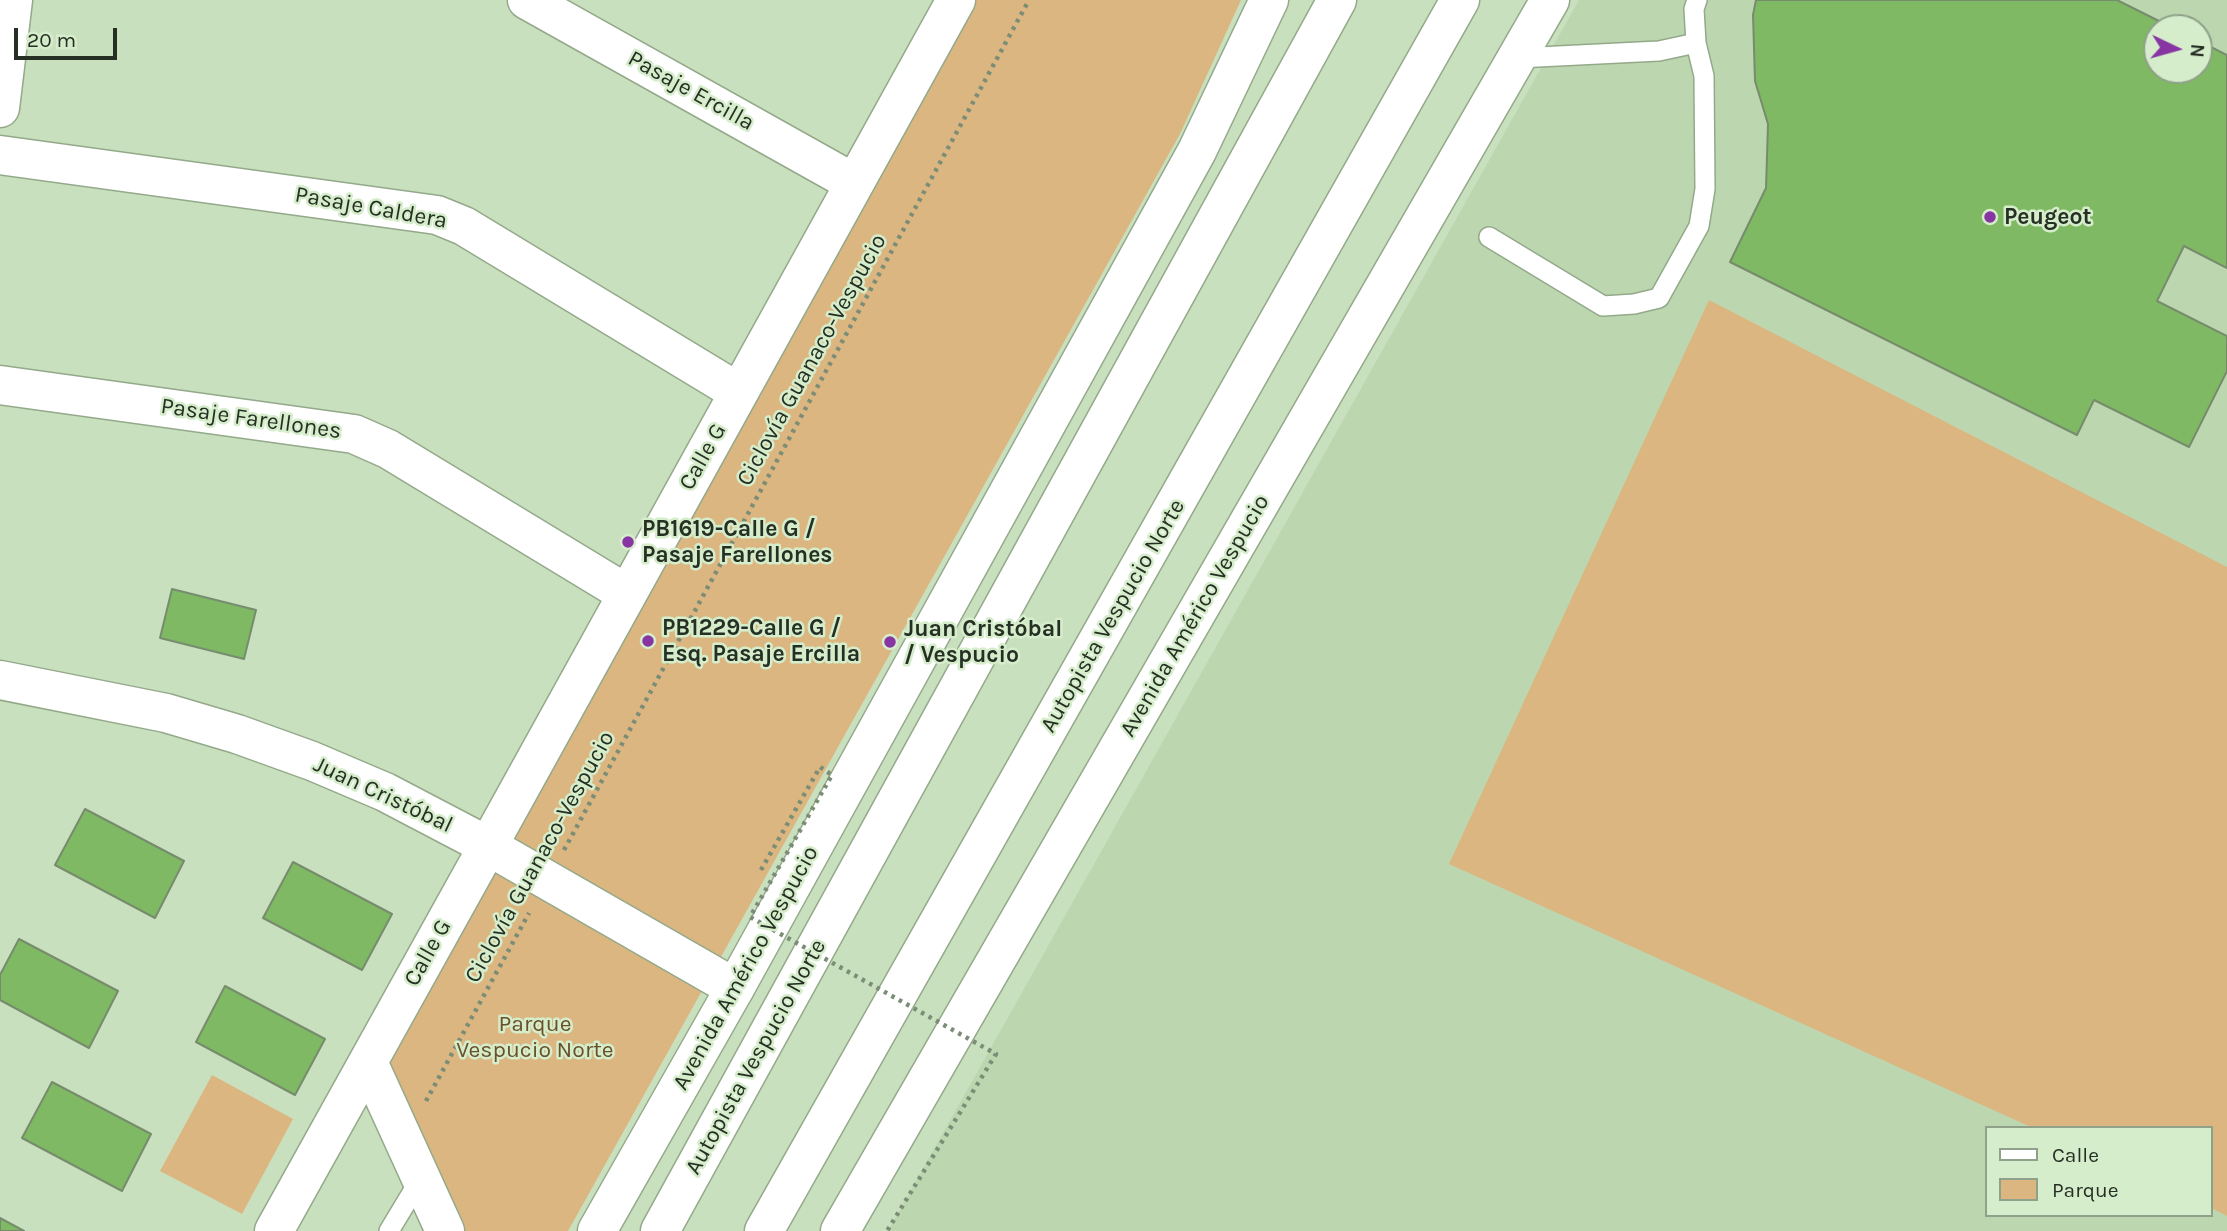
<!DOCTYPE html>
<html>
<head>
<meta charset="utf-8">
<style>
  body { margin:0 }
  #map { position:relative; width:2227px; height:1231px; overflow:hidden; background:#c9e0bf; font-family:Karla,sans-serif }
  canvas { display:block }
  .legend { position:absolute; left:1985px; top:1126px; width:228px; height:91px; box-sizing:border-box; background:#d5edcb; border:2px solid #8fa188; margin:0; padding:9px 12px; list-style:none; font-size:21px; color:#262f23 }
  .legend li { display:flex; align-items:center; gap:14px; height:35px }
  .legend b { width:35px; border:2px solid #8fa188 }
  .north { position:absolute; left:2143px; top:14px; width:70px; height:70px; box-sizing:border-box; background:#d5edcb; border:2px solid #8fa188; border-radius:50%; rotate:95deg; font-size:19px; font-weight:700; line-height:28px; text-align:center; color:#262f23 }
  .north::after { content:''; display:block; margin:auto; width:24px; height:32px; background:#8835a4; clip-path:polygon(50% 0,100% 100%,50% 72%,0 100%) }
  .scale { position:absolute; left:14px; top:28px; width:103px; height:32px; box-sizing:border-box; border:4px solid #262f23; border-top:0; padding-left:9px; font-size:21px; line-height:24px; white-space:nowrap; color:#262f23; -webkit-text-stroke:5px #d5edcb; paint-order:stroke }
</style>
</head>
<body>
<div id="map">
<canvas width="2227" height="1231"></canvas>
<ul class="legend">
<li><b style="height:9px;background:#fff"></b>Calle</li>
<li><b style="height:19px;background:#dbb681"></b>Parque</li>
</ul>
<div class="north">N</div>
<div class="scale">20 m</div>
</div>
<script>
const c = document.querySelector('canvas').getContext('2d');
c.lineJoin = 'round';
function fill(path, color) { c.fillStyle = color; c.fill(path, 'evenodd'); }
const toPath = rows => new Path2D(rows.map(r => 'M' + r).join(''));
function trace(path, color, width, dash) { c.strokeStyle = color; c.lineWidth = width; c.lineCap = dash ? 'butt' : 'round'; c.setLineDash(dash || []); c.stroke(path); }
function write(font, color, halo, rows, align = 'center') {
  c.font = font + ' Karla,sans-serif'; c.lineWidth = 5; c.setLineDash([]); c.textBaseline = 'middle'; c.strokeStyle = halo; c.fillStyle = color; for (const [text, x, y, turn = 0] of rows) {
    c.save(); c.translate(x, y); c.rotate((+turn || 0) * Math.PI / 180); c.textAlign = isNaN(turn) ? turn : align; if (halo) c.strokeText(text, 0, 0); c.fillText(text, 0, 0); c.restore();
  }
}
fill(toPath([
  [1579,0,2227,0,2227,1231,888,1231],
  [2157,28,2199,28,2199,70,2157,70],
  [1987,1128,2211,1128,2211,1215,1987,1215]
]), '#bcd7b0');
fill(toPath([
  [974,0,1241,0,1180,134,568,1231,465,1231,380,1063],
  [1709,300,2227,567,2227,1216,2211,1208,2211,1128,2033,1128,1449,864],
  [212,1075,293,1119,242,1214,160,1171]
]), '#dbb681');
const building = toPath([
  [1756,0,2117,0,2173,28,2157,28,2157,70,2199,70,2199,41,2227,55,2227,268,2184,246,2157,301,2227,336,2227,371,2189,447,2094,400,2077,435,1730,262,1766,188,1768,124,1755,81,1753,15,1756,0],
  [172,589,256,610,244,659,160,638,172,589],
  [85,809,184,861,155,918,55,865,85,809],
  [293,862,392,914,362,970,263,918,293,862],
  [19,939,118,991,89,1048,0,1000,0,975,19,939],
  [225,986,325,1039,295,1095,196,1042,225,986],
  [52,1082,151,1134,122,1191,22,1138,52,1082],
  [0,1218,24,1231,0,1231,0,1218]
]);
fill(building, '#7fb963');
trace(building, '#768c6d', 2);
const service = toPath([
  [1518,58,1659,51,1696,43,1694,9,1697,0],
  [1489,237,1603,306,1634,304,1659,298,1699,226,1705,189,1704,76,1696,43],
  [389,1231,421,1178]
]);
const minor = toPath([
  [527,0,854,183],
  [0,155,437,215,464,226,738,392],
  [0,385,354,434,388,449,627,594],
  [368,1062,445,1231],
  [274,1231,488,846]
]);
const tertiary = toPath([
  [0,680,166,713,237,734,312,761,385,792,488,846,735,988],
  [488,846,956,0]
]);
const secondary = toPath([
  [0,108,13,0],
  [597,1231,735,988,1197,151,1269,0],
  [840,1231,1550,0]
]);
const motorway = toPath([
  [660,1231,1337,0],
  [764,1231,1460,0]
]);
trace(service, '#93a98a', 22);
trace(minor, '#93a98a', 41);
trace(tertiary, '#93a98a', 41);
trace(secondary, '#93a98a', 41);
trace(motorway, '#93a98a', 41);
trace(toPath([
  [564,850,1029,0],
  [426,1101,529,913]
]), '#7c8d76', 4.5, [3.5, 5]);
trace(service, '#fff', 19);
trace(minor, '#fff', 38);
trace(tertiary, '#fff', 38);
trace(secondary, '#fff', 38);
trace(motorway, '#fff', 38);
trace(toPath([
  [761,870,820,767,832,775,750,917,996,1054,887,1231]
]), '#7c8d76', 4.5, [3.5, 5]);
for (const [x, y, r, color] of [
  [1990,217,7,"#8835a4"],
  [628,542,7,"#8835a4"],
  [648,641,7,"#8835a4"],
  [890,642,7,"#8835a4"]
]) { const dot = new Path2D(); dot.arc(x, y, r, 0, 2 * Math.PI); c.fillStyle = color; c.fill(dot); trace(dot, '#d5edcb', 2.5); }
write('23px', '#262f23', '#d5edcb', [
  ["Pasaje Ercilla",691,91,29],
  ["Pasaje Caldera",371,208,10],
  ["Ciclovía Guanaco-Vespucio",812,360,-61],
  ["Pasaje Farellones",251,419,8],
  ["Calle G",703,457,-61],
  ["Autopista Vespucio Norte",1113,616,-60],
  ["Avenida Américo Vespucio",1195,616,-60],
  ["Juan Cristóbal",383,795,25],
  ["Ciclovía Guanaco-Vespucio",540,857,-61],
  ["Calle G",428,953,-61],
  ["Avenida Américo Vespucio",746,968,-61],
  ["Autopista Vespucio Norte",756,1057,-61]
]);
write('bold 23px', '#262f23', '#d5edcb', [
  ["Peugeot",2004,217],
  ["PB1619-Calle G /",642,529],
  ["Pasaje Farellones",642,555],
  ["PB1229-Calle G /",662,628],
  ["Esq. Pasaje Ercilla",662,654],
  ["Juan Cristóbal",904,629],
  ["/ Vespucio",904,655]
], 'left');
write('23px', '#6a5029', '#d5edcb', [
  ["Parque",535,1024],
  ["Vespucio Norte",535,1050]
]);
</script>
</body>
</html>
